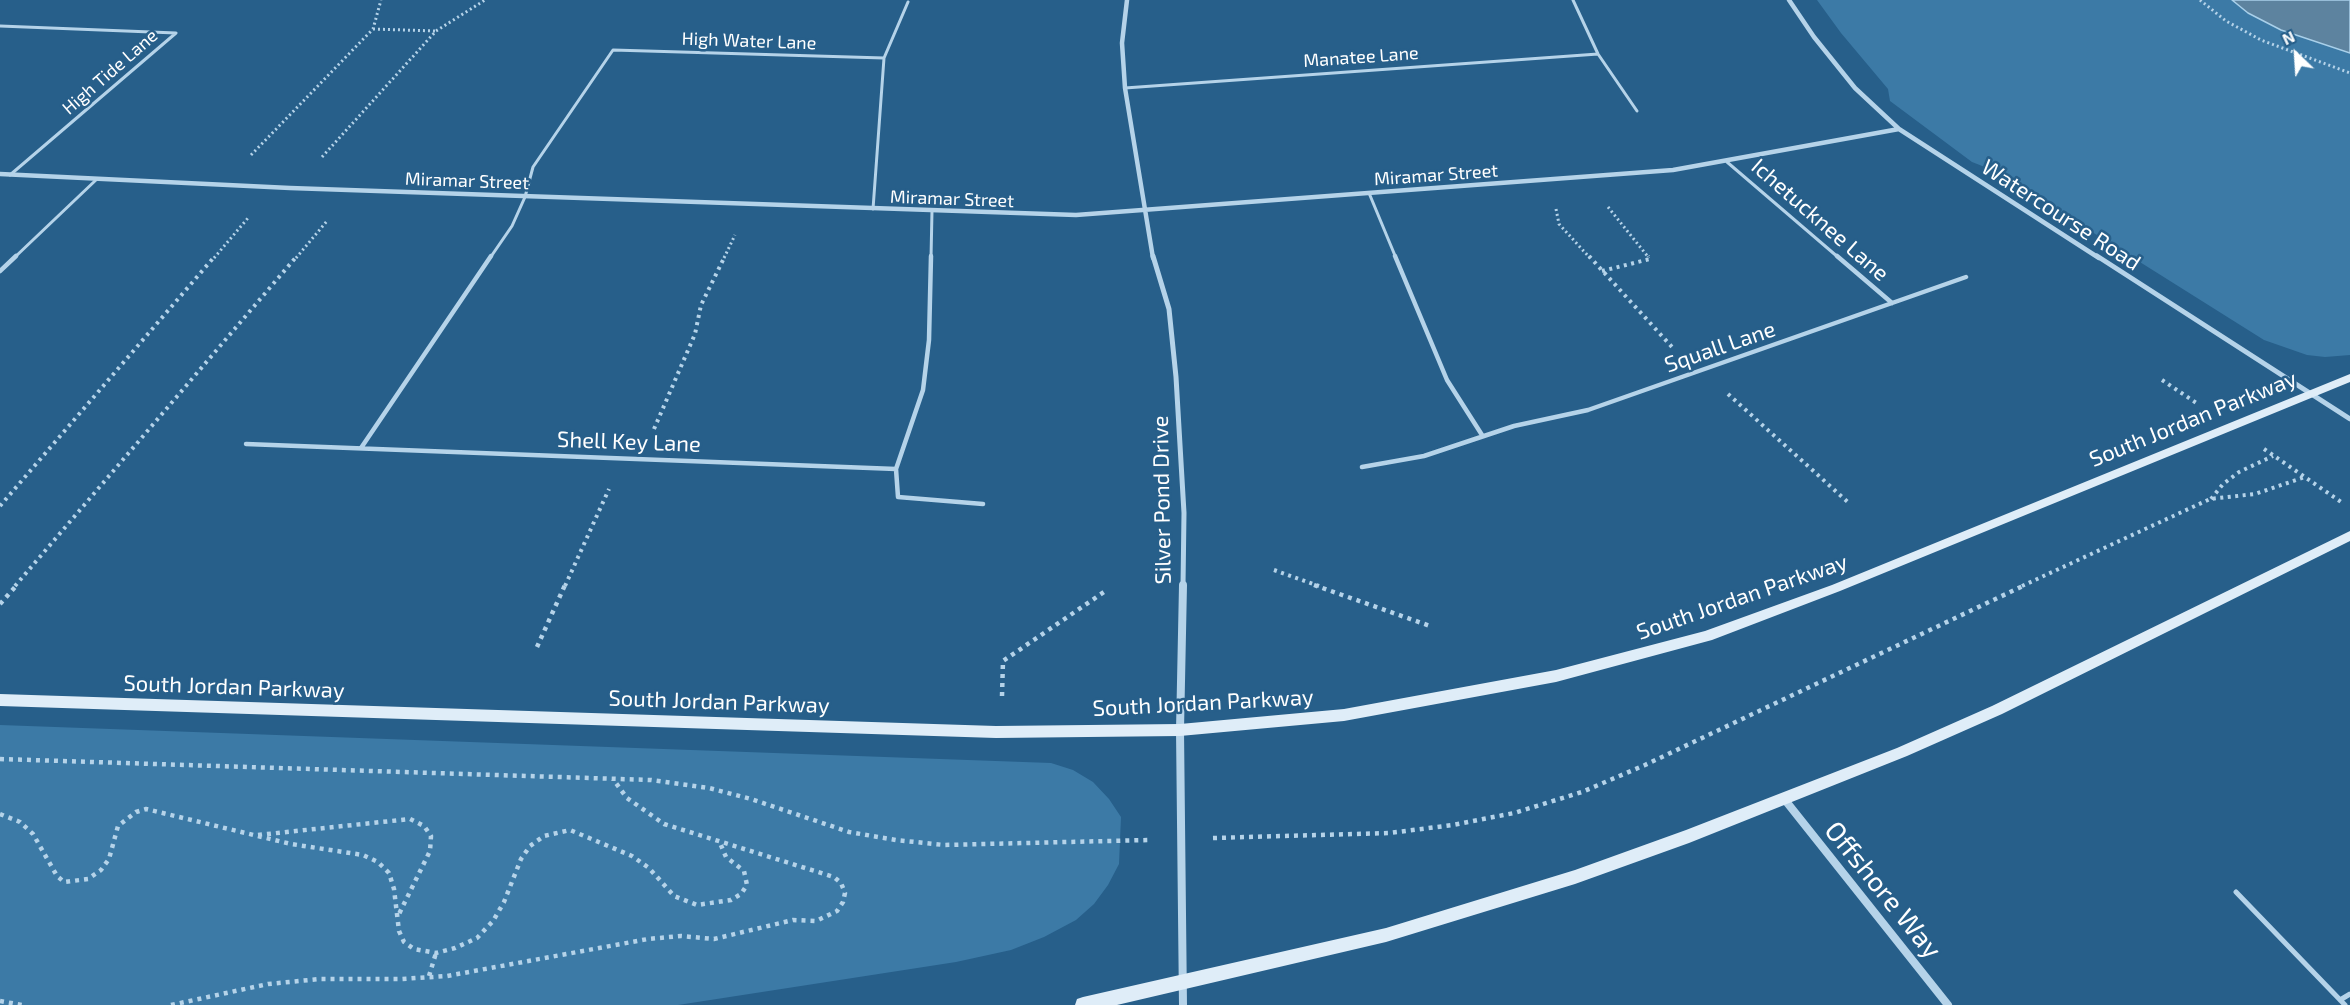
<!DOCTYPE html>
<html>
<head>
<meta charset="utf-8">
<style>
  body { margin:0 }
  #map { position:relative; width:2350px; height:1005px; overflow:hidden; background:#275f8a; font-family:"Exo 2",sans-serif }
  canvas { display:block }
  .north { position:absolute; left:2266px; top:24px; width:60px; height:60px; -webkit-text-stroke:4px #275f8a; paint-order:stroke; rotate:335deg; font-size:16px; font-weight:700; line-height:24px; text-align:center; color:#fff }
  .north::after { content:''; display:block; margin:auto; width:21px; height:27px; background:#fff; clip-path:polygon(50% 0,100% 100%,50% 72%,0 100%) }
</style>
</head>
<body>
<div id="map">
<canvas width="2350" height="1005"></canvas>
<div class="north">N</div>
</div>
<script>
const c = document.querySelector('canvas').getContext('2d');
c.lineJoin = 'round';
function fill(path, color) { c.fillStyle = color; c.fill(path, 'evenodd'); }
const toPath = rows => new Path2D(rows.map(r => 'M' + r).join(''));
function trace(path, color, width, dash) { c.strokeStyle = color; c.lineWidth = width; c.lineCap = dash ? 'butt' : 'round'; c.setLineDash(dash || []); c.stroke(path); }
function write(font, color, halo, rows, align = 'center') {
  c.font = font + ' "Exo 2",sans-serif'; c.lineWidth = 5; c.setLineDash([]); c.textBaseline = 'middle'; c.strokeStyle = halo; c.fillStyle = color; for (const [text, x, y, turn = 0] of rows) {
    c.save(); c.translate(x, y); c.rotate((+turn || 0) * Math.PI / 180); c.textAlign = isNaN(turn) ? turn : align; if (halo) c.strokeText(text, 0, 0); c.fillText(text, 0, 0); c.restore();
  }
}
fill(toPath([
  [1817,0,2350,0,2350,355,2325,357,2307,355,2264,340,1995,171,1972,162,1890,101,1888,89,1841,33],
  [0,725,1051,763,1073,770,1093,782,1109,799,1121,817,1119,864,1108,885,1094,904,1076,920,1044,937,1011,950,956,962,678,1005,0,1005]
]), '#3c7aa6');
const water = toPath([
  [2232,0,2350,0,2350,53,2281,30,2248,13,2232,0]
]);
fill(water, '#5d839f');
trace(water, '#a9d0ea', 1.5);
trace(toPath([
  [2200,0,2226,21,2261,40,2350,73],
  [373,29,435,31],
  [251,155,373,29,381,0],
  [322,157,436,31,485,0],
  [1608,207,1649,258],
  [1556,209,1559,224,1590,258],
  [214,258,248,218],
  [296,258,327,221],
  [724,258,735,235]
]), '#b5d3e9', 3, [2, 3]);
trace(toPath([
  [1589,256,1672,347],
  [1602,271,1650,259,1648,256],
  [2162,380,2198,404],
  [1728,394,1850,504],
  [654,429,695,334,701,305,725,256],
  [2264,449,2344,504],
  [2211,499,2223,484,2239,472,2273,456],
  [0,506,215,256],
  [1274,570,1319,586],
  [15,586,297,256],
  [565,586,609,489],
  [2022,586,2210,499,2255,494,2305,477]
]), '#b5d3e9', 4, [3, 4.5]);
trace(toPath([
  [1314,585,1430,626],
  [0,604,17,585],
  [537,647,565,585],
  [1002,696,1003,661,1104,592],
  [0,759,651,780,709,788,751,799,849,832,896,840,944,845,1149,840],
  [0,814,20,822,33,834,57,876,64,882,88,879,101,870,109,859,118,826,136,812,146,809,291,844,363,855,378,862,389,873,394,889,399,931,404,942,414,949,436,953,455,948,477,938,493,921,504,902,521,859,530,846,544,836,570,830,632,856,649,868,674,896,697,905,731,900,741,894,747,885,744,871,726,857,720,843],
  [258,835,410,819,424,826,431,836,430,851,398,916],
  [1213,838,1389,833,1453,825,1514,813,1582,792,1645,765,2025,585],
  [429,976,436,953],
  [0,1001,22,1005],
  [171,1005,268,984,320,979,402,979,447,976,648,939,681,936,714,939,793,920,816,921,837,911,843,902,845,893,841,883,834,877,664,824,627,798,613,779]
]), '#b5d3e9', 4.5, [4, 5]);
trace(toPath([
  [1573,0,1598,54,1637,111],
  [0,26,176,33],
  [1125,88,1598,54],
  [1727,162,1839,258],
  [10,175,176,33],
  [1369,193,1396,258],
  [873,209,884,58,908,2],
  [14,258,97,179],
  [490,258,512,226,525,197,533,167,613,50,884,58],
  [931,258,932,211]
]), '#b5d3e9', 3);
trace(toPath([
  [931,256,929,340,923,390,896,469,898,497,983,504],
  [1395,256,1447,380,1482,435],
  [1837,256,1892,303],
  [0,271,16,256],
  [246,444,896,469],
  [361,448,491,256],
  [1362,467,1424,456,1514,426,1588,410,1966,277]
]), '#b5d3e9', 4.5);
trace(toPath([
  [2236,892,2345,1005],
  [2340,1000,2350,994]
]), '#b5d3e9', 5);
trace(toPath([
  [1127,0,1122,43,1125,88,1153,258],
  [1789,0,1814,37,1855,88,1899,129,2099,258],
  [0,174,290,188,1076,215,1673,170,1899,129]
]), '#b5d3e9', 4.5);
trace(toPath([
  [1153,256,1169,309,1176,377,1184,513,1183,586],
  [2097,256,2350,419]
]), '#b5d3e9', 5);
trace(toPath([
  [1183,585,1180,730,1183,1005],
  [1785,800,1948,1005]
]), '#b5d3e9', 8);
fill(toPath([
  [2350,374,2350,382,1840,591,1712,640,1556,682,1344,721,1180,736,996,738,0,706,0,694,996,726,1180,724,1344,709,1556,670,1705,631,1832,585,2350,374],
  [2350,531,2350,541,2002,714,1907,756,1689,843,1575,884,1386,942,1117,1005,1075,1005,1077,999,1083,997,1386,928,1575,870,1686,830,1897,748,1992,706,2350,531]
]), '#dfedf8');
write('18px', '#fff', '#275f8a', [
  ["High Water Lane",749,41,2],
  ["Manatee Lane",1361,57,-4],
  ["High Tide Lane",110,72,-41],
  ["Miramar Street",1436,175,-4],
  ["Miramar Street",467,181,2],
  ["Miramar Street",952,199,2]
]);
write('22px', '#fff', '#275f8a', [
  ["Watercourse Road",2061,215,33],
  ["Ichetucknee Lane",1820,220,41],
  ["Squall Lane",1720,347,-19],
  ["South Jordan Parkway",2193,419,-22],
  ["Shell Key Lane",629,442,2],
  ["Silver Pond Drive",1162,500,-91],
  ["South Jordan Parkway",1742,597,-19],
  ["South Jordan Parkway",234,687,2],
  ["South Jordan Parkway",719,702,2],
  ["South Jordan Parkway",1203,703,-3]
]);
write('27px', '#fff', '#275f8a', [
  ["Offshore Way",1883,890,51]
]);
</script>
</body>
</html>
